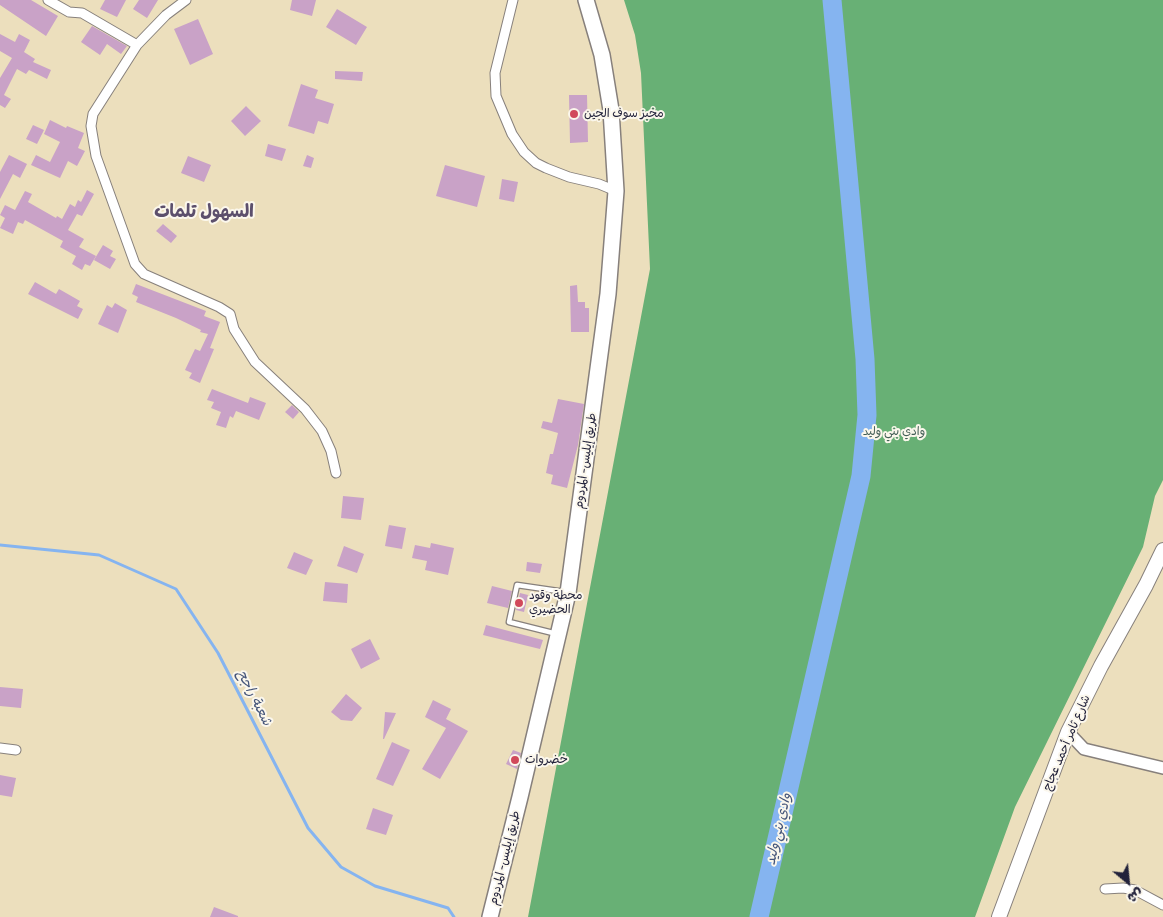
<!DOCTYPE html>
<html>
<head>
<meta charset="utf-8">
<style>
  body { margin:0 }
  #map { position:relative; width:1163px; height:917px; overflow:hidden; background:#ecdfbd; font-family:Pangolin,"Playpen Sans Arabic",sans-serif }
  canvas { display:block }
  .north { position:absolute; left:1103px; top:857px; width:50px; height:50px; -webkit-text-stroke:4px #fbf7ec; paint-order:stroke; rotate:152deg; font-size:14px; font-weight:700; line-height:20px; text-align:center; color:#22223b }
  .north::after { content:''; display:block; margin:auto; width:18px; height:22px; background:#22223b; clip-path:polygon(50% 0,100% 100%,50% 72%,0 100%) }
</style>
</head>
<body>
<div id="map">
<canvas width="1163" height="917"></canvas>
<div class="north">ش</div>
</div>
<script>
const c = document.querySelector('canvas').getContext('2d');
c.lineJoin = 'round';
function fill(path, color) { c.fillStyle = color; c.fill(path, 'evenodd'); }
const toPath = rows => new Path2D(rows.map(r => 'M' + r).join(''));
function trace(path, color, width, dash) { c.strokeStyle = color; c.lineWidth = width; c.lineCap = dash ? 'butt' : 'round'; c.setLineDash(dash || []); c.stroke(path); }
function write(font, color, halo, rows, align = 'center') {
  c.font = font + ' Pangolin,"Playpen Sans Arabic",sans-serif'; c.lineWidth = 4; c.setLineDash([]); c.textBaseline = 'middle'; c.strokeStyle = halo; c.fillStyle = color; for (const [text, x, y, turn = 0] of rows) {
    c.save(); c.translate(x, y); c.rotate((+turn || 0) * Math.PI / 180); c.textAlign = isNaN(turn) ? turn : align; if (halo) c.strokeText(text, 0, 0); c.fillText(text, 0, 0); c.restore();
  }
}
fill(toPath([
  [624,0,1163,0,1163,480,1155,496,1143,547,1015,807,975,917,528,917,650,269,641,73,635,35]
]), '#68b075');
trace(toPath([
  [0,545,99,555,176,589,218,653,308,828,341,867,375,886,448,908,454,917]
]), '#85b4f0', 3);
trace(toPath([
  [759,917,861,476,867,415,865,359,832,0]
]), '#85b4f0', 19);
fill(toPath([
  [0,0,31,0,58,16,46,36,0,5],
  [105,0,126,0,117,17,100,9],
  [139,0,158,0,147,18,133,9],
  [292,0,316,0,312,16,290,10],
  [337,9,367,27,356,45,326,27],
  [198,19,213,54,190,65,174,29],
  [92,26,127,46,121,54,107,44,100,55,81,42],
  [0,34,15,42,19,34,30,40,24,52,35,59,33,62,51,70,47,79,29,70,26,74,17,69,4,95,11,99,5,108,0,105,0,78,12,58,0,51],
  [335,71,363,72,362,81,335,79],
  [301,84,318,90,315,98,334,104,328,124,318,121,314,134,288,126],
  [569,95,587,95,588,142,570,143],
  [246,106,261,121,245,136,231,121],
  [50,120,66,128,67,126,84,133,78,148,85,151,77,166,68,161,60,178,31,165,36,155,50,162,60,142,44,134],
  [33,125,44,130,37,144,26,139],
  [268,144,286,149,282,161,265,156],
  [9,155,27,164,20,178,13,174,0,199,0,172],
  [307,155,314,158,311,168,303,166],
  [188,156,211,165,204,182,181,173],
  [445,165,485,176,477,207,436,196],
  [502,179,518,182,514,202,499,199],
  [87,190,94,194,82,216,77,214,68,230,84,239,79,247,96,256,90,266,85,264,82,270,72,264,76,256,60,247,63,241,25,220,23,224,18,222,13,234,0,228,5,218,0,215,5,205,15,210,25,191,32,194,28,202,56,218,57,216,62,219,70,204,75,207,78,200,81,202],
  [163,224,177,236,171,243,156,231],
  [103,245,113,251,110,256,116,259,110,269,94,260],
  [35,282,56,294,59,289,80,301,77,306,83,309,78,319,28,294],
  [136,284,206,311,204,316,220,322,210,348,214,349,200,383,189,378,192,373,185,370,195,349,200,351,208,334,200,332,201,330,176,318,136,302,138,297,132,294],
  [577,285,578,302,585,302,585,308,589,308,589,332,571,332,570,286],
  [115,303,127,310,118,333,98,324,107,305,112,308],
  [212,389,248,403,250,397,266,403,259,420,236,411,233,418,230,416,226,428,216,425,221,412,211,408,214,402,207,400],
  [558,399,584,404,578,445,567,488,551,484,553,475,546,473,550,454,553,454,558,433,541,428,543,421,552,423],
  [292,405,299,412,293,419,285,412],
  [343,496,364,498,361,520,341,518],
  [389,525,406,528,402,549,385,546],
  [431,543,454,548,448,575,425,570,427,561,412,558,415,545,430,548],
  [344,546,364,554,357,573,337,566],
  [294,552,313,560,306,575,287,568],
  [527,562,542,564,540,573,526,571],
  [325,582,348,584,347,603,323,601],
  [492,586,512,591,508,608,487,603],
  [520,593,528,595,524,612,516,610],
  [486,625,543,640,540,649,483,635],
  [370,639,380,659,361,669,351,649],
  [0,687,23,689,21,708,0,706],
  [346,694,362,708,352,721,341,720,331,712],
  [433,700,451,709,446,719,468,731,440,779,422,769,446,728,425,717],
  [385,712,396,713,384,739,383,739],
  [392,742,410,750,393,786,376,779],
  [513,750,521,753,517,769,506,764],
  [0,775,16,778,12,797,0,795],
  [373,808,393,815,386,835,366,829],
  [214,907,238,916,238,917,210,917]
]), '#c9a2c7');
const service = toPath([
  [557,634,509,622,517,585,565,592]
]);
const minor = toPath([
  [48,0,69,12,82,13,137,45],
  [186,0,166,15,137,45,93,114,91,126,96,156,135,264,144,274,219,307,230,314,234,329,255,362,305,409,322,431,331,451,336,473],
  [513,0,495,73,496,96,512,134,524,152,536,163,546,168,569,177,599,184,616,191],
  [0,748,16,750],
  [1105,889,1123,888,1135,890,1163,905]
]);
const tertiary = toPath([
  [1068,732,1084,749,1163,768]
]);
const primary = toPath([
  [999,917,1068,732,1101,666,1146,585,1163,550]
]);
const trunk = toPath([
  [490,917,520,797,568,593,608,294,616,191,611,110,602,55,586,0]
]);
trace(service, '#87807c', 7);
trace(minor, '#87807c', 11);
trace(tertiary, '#87807c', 14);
trace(primary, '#87807c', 16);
trace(trunk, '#87807c', 18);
trace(service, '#fff', 4.5);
trace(minor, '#fff', 9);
trace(tertiary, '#fff', 11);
trace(primary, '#fff', 14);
trace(trunk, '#fff', 15);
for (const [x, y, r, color] of [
  [574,114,5,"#d1495b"],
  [519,603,5,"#d1495b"],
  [515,760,5,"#d1495b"]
]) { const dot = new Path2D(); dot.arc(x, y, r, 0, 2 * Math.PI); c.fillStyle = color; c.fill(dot); trace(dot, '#fbf7ec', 2); }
write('12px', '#22223b', '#fbf7ec', [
  ["مخبز سوف الجين",584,114],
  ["محطة وقود",529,596],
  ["الحضيري",529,610],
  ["خضروات",525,760]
], 'left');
write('12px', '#435e56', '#fbf7ec', [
  ["وادي بني وليد",894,432]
]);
write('12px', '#22223b', '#fbf7ec', [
  ["طريق إيليس- المردوم",586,461,-82],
  ["شارع ثامر أحمد عجاج",1067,743,-67],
  ["طريق إيليس- المردوم",505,858,-76]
]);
write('italic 14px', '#45557a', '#fbf7ec', [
  ["شعبة راجح",254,698,63],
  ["وادي بني وليد",779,829,-77]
]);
write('bold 18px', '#5c4f6c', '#fbf7ec', [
  ["السهول تلمات",204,212]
]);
</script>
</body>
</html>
